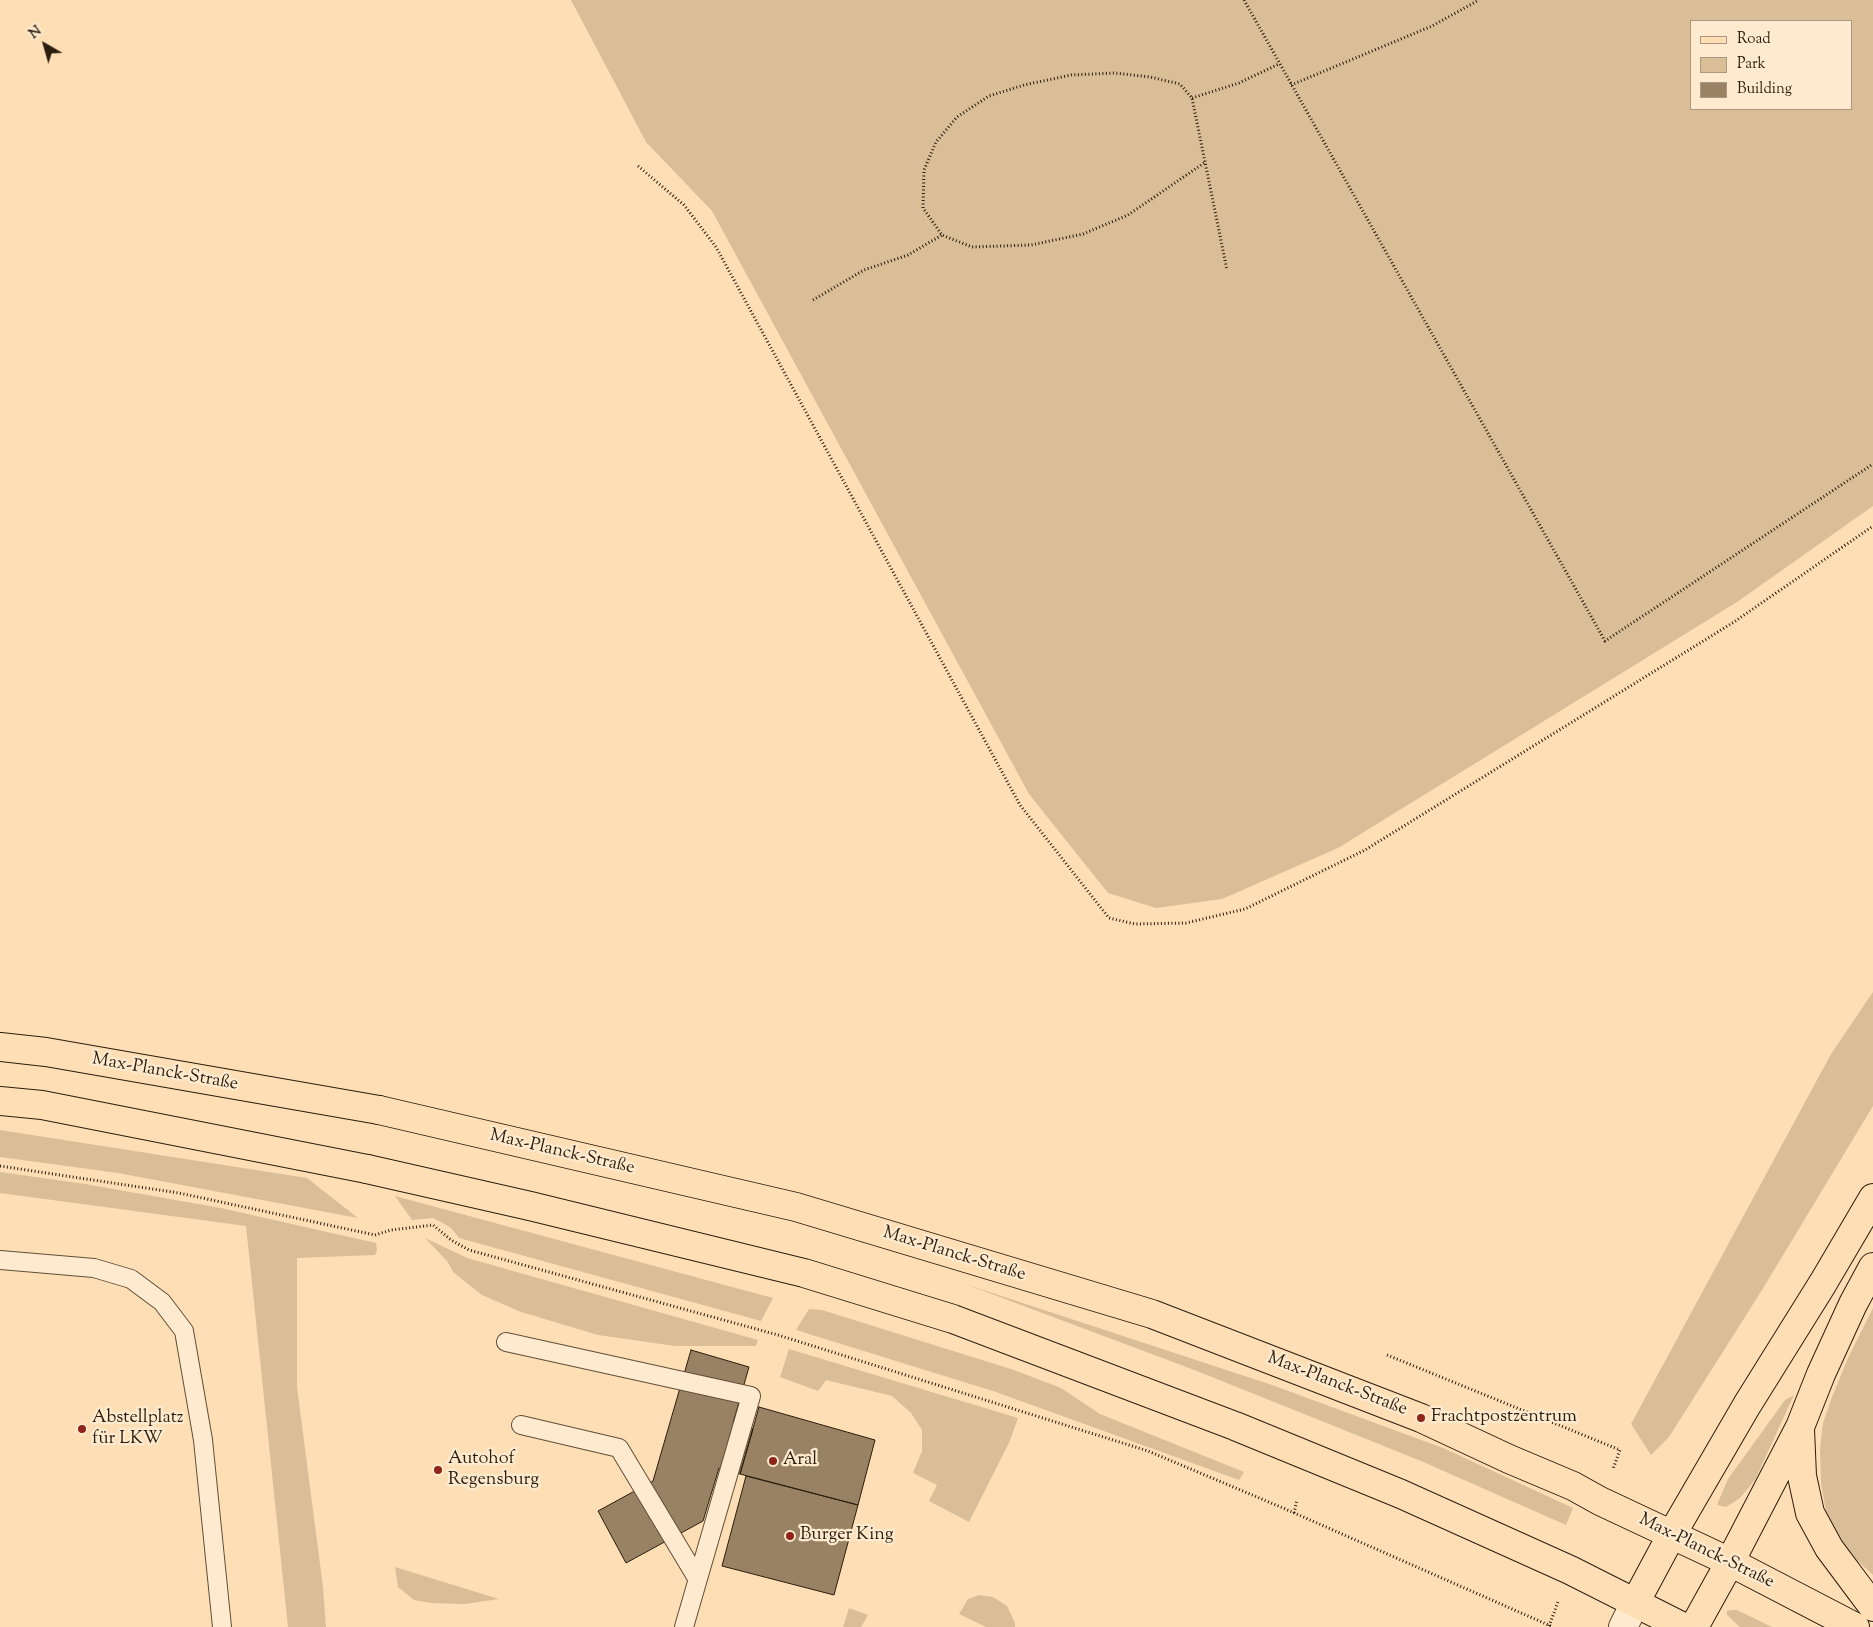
<!DOCTYPE html>
<html>
<head>
<meta charset="utf-8">
<style>
  body { margin:0 }
  #map { position:relative; width:1873px; height:1627px; overflow:hidden; background:#fedfb5; font-family:"Sorts Mill Goudy",serif }
  canvas { display:block }
  .legend { position:absolute; left:1690px; top:20px; width:162px; height:90px; box-sizing:border-box; background:#feeacf; border:1px solid #aa9881; margin:0; padding:6px 9px; list-style:none; font-size:15px; color:#2b1d0d }
  .legend li { display:flex; align-items:center; gap:10px; height:25px }
  .legend b { width:25px; border:1px solid #aa9881 }
  .north { position:absolute; left:20px; top:20px; width:50px; height:50px; -webkit-text-stroke:4px #feeacf; paint-order:stroke; rotate:322deg; font-size:14px; font-weight:700; line-height:20px; text-align:center; color:#2b1d0d }
  .north::after { content:''; display:block; margin:auto; width:18px; height:22px; background:#2b1d0d; clip-path:polygon(50% 0,100% 100%,50% 72%,0 100%) }
</style>
</head>
<body>
<div id="map">
<canvas width="1873" height="1627"></canvas>
<ul class="legend">
<li><b style="height:6px;background:#fedfb5"></b>Road</li>
<li><b style="height:14px;background:#dabe98"></b>Park</li>
<li><b style="height:14px;background:#998264"></b>Building</li>
</ul>
<div class="north">N</div>
</div>
<script>
const c = document.querySelector('canvas').getContext('2d');
c.lineJoin = 'round';
function fill(path, color) { c.fillStyle = color; c.fill(path, 'evenodd'); }
const toPath = rows => new Path2D(rows.map(r => 'M' + r).join(''));
function trace(path, color, width, dash) { c.strokeStyle = color; c.lineWidth = width; c.lineCap = dash ? 'butt' : 'round'; c.setLineDash(dash || []); c.stroke(path); }
function write(font, color, halo, rows, align = 'center') {
  c.font = font + ' "Sorts Mill Goudy",serif'; c.lineWidth = 4.5; c.setLineDash([]); c.textBaseline = 'middle'; c.strokeStyle = halo; c.fillStyle = color; for (const [text, x, y, turn = 0] of rows) {
    c.save(); c.translate(x, y); c.rotate((+turn || 0) * Math.PI / 180); c.textAlign = isNaN(turn) ? turn : align; if (halo) c.strokeText(text, 0, 0); c.fillText(text, 0, 0); c.restore();
  }
}
fill(toPath([
  [571,0,1873,0,1873,506,1737,602,1338,848,1222,899,1156,908,1108,893,1029,794,712,211,646,142],
  [1692,21,1852,21,1852,109,1692,109],
  [1873,992,1873,1106,1762,1290,1669,1437,1651,1455,1631,1424,1831,1054],
  [0,1130,307,1178,358,1218,118,1173,0,1157],
  [0,1172,85,1184,221,1208,376,1243,377,1250,375,1255,297,1258,297,1387,323,1587,326,1627,288,1627,246,1226,0,1193],
  [395,1196,773,1298,761,1321,459,1238,451,1228,441,1222,433,1218,412,1220],
  [425,1238,467,1258,758,1340,756,1346,675,1346,598,1335,521,1312,482,1295,454,1273,447,1261],
  [965,1284,1272,1385,1443,1448,1573,1508,1566,1525,1421,1461,1197,1371],
  [1873,1308,1873,1575,1851,1555,1836,1535,1826,1512,1821,1483,1820,1449,1823,1423,1832,1397,1848,1358],
  [809,1309,822,1310,1014,1370,1061,1388,1100,1414,1244,1472,1239,1480,996,1392,796,1330],
  [789,1349,1018,1418,1009,1443,969,1522,929,1501,937,1485,913,1473,922,1451,922,1430,911,1413,892,1396,826,1380,818,1391,780,1377],
  [1794,1395,1755,1480,1740,1498,1726,1507,1717,1505,1728,1479,1785,1400],
  [395,1567,499,1599,465,1604,431,1603,414,1600,398,1587],
  [979,1595,993,1597,1007,1606,1015,1623,1015,1627,986,1627,959,1614,968,1599],
  [849,1608,868,1615,861,1627,843,1627],
  [1731,1610,1737,1610,1772,1627,1740,1627,1727,1615,1727,1611]
]), '#dabe98');
const building = toPath([
  [691,1350,749,1367,733,1423,753,1429,740,1474,719,1468,703,1521,626,1563,598,1511,653,1481,691,1350],
  [759,1407,875,1440,858,1505,740,1474,759,1407],
  [746,1476,858,1505,834,1595,722,1566,746,1476]
]);
fill(building, '#998264');
trace(building, '#2b1d0d', 1);
const service = toPath([
  [0,1260,94,1268,131,1279,162,1302,184,1331,203,1440,222,1627],
  [506,1342,751,1396,684,1627],
  [521,1425,619,1448,697,1578]
]);
const minor = toPath([
  [1623,1627,1635,1603]
]);
const primary = toPath([
  [379,1110,796,1207,1152,1314,1421,1418,1509,1459,1573,1486,1600,1501,1730,1562,1855,1627],
  [367,1169,530,1206,804,1273,953,1319,1235,1426,1401,1494,1570,1570,1683,1627],
  [1635,1603,1672,1534],
  [1694,1627,1730,1562]
]);
const trunk = toPath([
  [0,1047,46,1052,379,1110],
  [0,1101,42,1105,367,1169]
]);
const motorway = toPath([
  [1800,1429,1802,1476,1810,1513,1829,1548,1873,1607],
  [1672,1534,1747,1405,1823,1283,1873,1198],
  [1730,1562,1800,1427,1821,1374,1853,1304,1873,1267]
]);
trace(service, '#604e37', 20);
trace(minor, '#604e37', 30);
trace(primary, '#2b1d0d', 30);
trace(trunk, '#2b1d0d', 30);
trace(motorway, '#2b1d0d', 30);
trace(toPath([
  [1244,0,1605,641,1873,464],
  [1291,85,1432,26,1479,0],
  [1192,98,1239,83,1279,64],
  [1204,163,1128,215,1083,234,1031,245,972,247,942,235,923,208,924,170,936,142,957,117,989,96,1024,85,1071,75,1115,73,1150,77,1180,84,1192,98,1227,270],
  [638,166,684,205,716,247,1020,805,1109,918,1135,924,1186,923,1245,909,1365,850,1734,622,1873,526],
  [813,300,864,270,908,255,942,235],
  [0,1166,179,1193,375,1235,391,1230,433,1225,451,1240,469,1250,778,1335,1148,1451,1283,1508,1553,1627],
  [1387,1355,1620,1450,1613,1469],
  [1294,1513,1297,1500],
  [1549,1626,1558,1602]
]), '#2b1d0d', 3, [1, 2.5]);
trace(service, '#feeacf', 18);
trace(minor, '#feeacf', 28);
trace(primary, '#fedfb5', 28);
trace(trunk, '#fedfb5', 28);
trace(motorway, '#fedfb5', 28);
for (const [x, y, r, color] of [
  [1421,1418,5,"#8f2418"],
  [82,1429,5,"#8f2418"],
  [773,1461,5,"#8f2418"],
  [438,1470,5,"#8f2418"],
  [790,1536,5,"#8f2418"]
]) { const dot = new Path2D(); dot.arc(x, y, r, 0, 2 * Math.PI); c.fillStyle = color; c.fill(dot); trace(dot, '#feeacf', 2); }
write('18px', '#2b1d0d', '#feeacf', [
  ["Max-Planck-Straße",165,1073,10],
  ["Max-Planck-Straße",562,1153,13],
  ["Max-Planck-Straße",954,1255,17],
  ["Max-Planck-Straße",1337,1385,21],
  ["Max-Planck-Straße",1706,1552,26]
]);
write('18px', '#2b1d0d', '#feeacf', [
  ["Frachtpostzentrum",1431,1418],
  ["Abstellplatz",92,1419],
  ["für LKW",92,1440],
  ["Autohof",448,1460],
  ["Regensburg",448,1481],
  ["Aral",783,1461],
  ["Burger King",800,1536]
], 'left');
</script>
</body>
</html>
